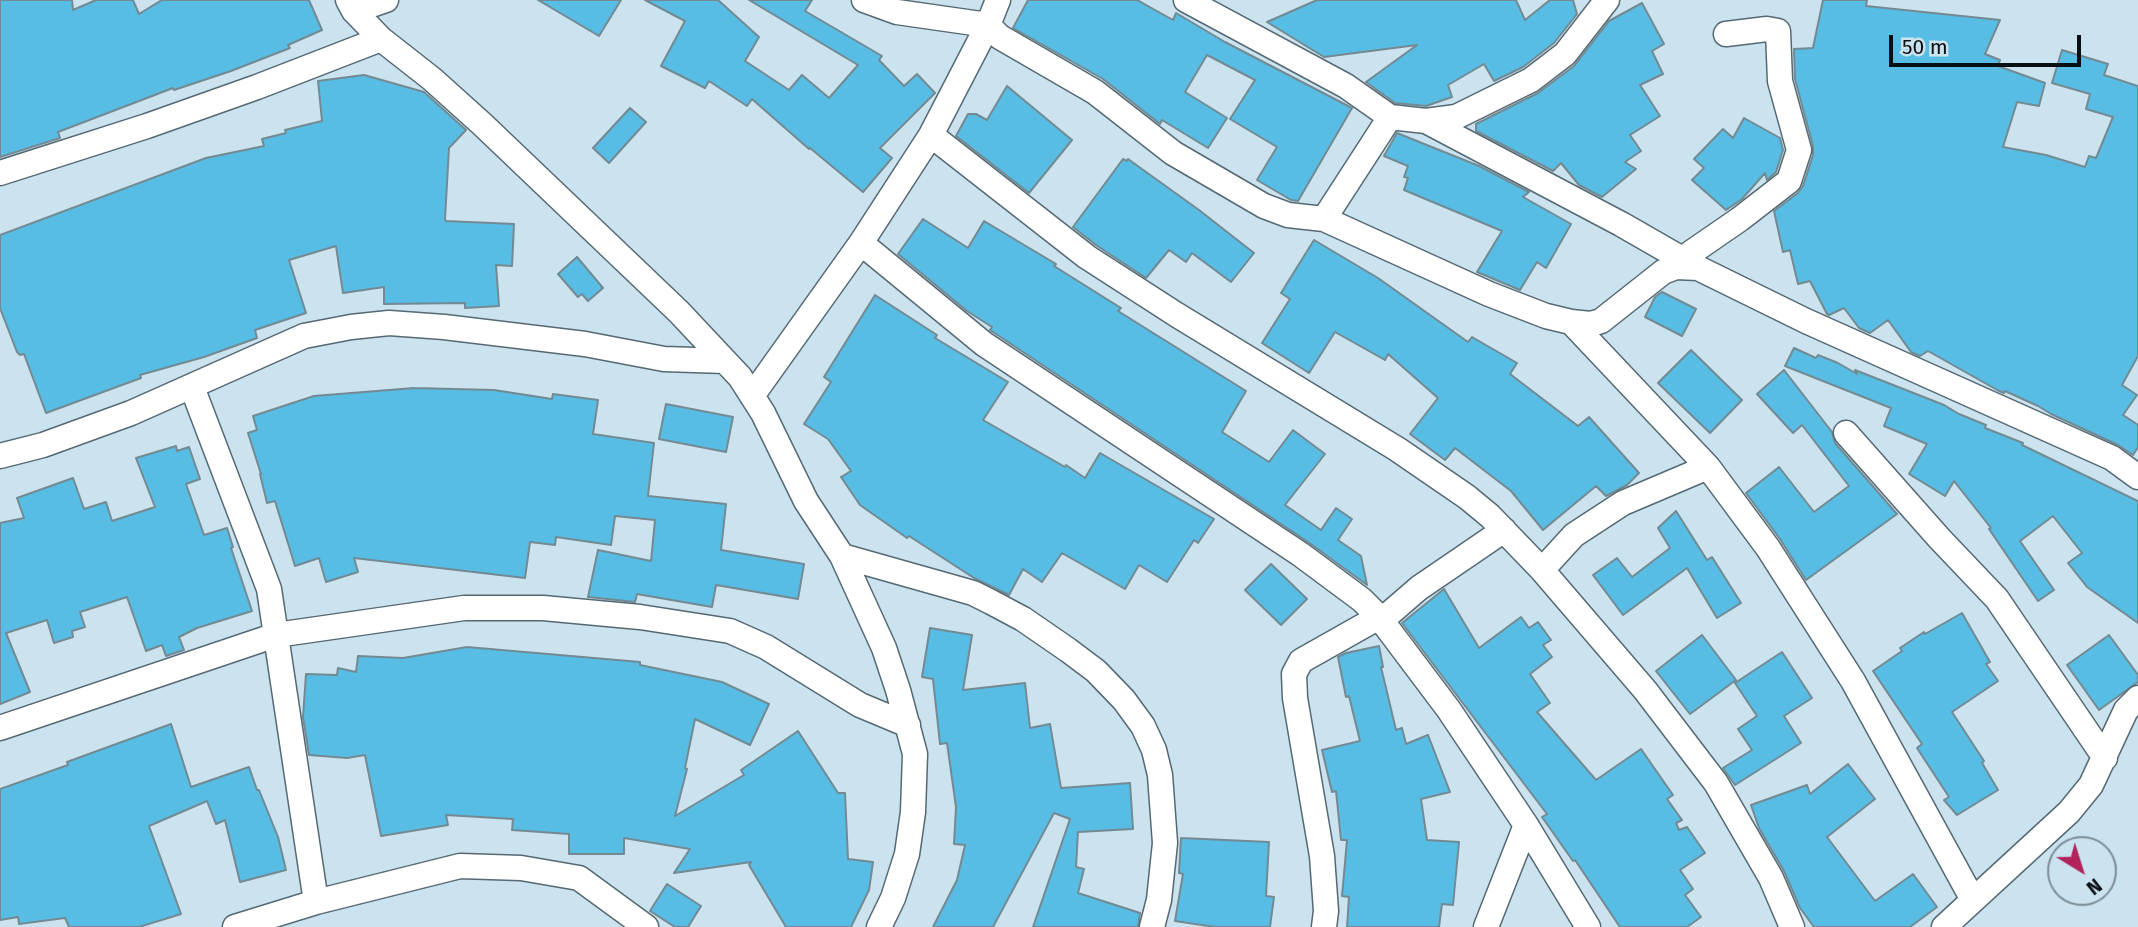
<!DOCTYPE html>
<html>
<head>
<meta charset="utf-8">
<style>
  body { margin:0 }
  #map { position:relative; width:2138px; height:927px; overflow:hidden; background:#cbe3ee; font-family:"Fira Sans",sans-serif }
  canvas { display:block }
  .north { position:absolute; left:2047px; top:836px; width:70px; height:70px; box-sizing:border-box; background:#cbe3ee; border:2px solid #7d8e96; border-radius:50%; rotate:142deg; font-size:19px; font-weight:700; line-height:28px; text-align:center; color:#070f13 }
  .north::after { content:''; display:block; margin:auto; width:24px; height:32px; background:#b0235b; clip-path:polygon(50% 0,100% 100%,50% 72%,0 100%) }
  .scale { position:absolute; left:1889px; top:35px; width:192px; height:32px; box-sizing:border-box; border:4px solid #070f13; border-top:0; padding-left:9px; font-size:21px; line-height:24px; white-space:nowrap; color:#070f13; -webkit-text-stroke:5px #cbe3ee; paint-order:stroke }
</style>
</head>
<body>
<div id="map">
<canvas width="2138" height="927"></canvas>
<div class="north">N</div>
<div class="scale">50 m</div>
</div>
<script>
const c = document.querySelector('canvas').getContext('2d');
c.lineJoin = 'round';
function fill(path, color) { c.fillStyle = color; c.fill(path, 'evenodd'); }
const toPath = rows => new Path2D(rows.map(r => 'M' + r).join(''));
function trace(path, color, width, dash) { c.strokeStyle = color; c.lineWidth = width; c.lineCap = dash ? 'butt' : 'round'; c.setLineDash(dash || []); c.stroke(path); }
const building = toPath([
  [0,0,72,0,73,10,96,0,133,0,139,14,162,0,309,0,322,30,288,45,290,48,231,71,174,90,173,88,58,132,60,138,0,157,0,0],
  [538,0,621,0,599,36,538,0],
  [645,0,718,0,759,37,745,61,789,90,802,75,829,98,858,65,749,0,812,0,805,11,882,56,879,60,904,86,917,74,935,93,880,148,892,158,863,192,810,148,809,149,752,99,747,106,709,81,705,88,661,66,685,21,645,0],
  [1028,0,1137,0,1173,20,1176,13,1225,42,1352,108,1298,201,1291,200,1257,180,1277,147,1230,119,1255,80,1207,55,1185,92,1227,118,1208,148,1162,120,1160,124,1103,79,1013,28,1028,0],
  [1317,0,1516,0,1525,20,1550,0,1573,0,1577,14,1554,43,1523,67,1494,81,1484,64,1448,85,1452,97,1426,106,1395,103,1366,82,1417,45,1324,57,1267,22,1317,0],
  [1823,0,1867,0,1866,6,2000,20,1985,54,2000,60,1998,66,2045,83,2039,106,2017,102,2003,147,2046,155,2085,167,2089,156,2096,158,2113,117,2086,109,2090,94,2052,83,2062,50,2108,64,2104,75,2138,86,2138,356,2122,385,2137,395,2123,415,2138,425,2138,447,2133,455,2118,445,2051,414,2038,406,2005,391,2004,393,1999,391,1928,351,1920,356,1911,352,1888,320,1870,333,1859,328,1844,308,1829,315,1827,314,1810,281,1798,284,1790,250,1783,252,1774,211,1798,193,1803,186,1813,155,1813,146,1795,79,1794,49,1813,48,1823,0],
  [1642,3,1664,44,1652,51,1663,74,1640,85,1660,116,1630,135,1641,151,1625,162,1636,169,1602,197,1579,185,1561,163,1553,171,1476,131,1476,124,1538,93,1574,66,1609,21,1642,3],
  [364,75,424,92,466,130,449,148,445,219,446,221,514,224,512,266,496,265,499,306,465,308,465,303,384,304,384,287,343,293,336,246,289,260,306,313,255,330,257,338,204,357,140,375,141,378,46,413,24,354,20,355,17,352,0,308,0,235,206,158,264,146,262,139,286,133,285,130,322,121,318,81,364,75],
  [1007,86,1072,140,1029,193,956,136,968,114,976,114,987,120,1007,86],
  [630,108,646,122,609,163,593,148,630,108],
  [1744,118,1780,138,1783,150,1776,172,1767,180,1765,173,1742,199,1726,210,1692,180,1704,168,1694,159,1723,129,1733,138,1744,118],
  [1397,133,1479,166,1529,192,1523,197,1571,224,1546,268,1537,262,1520,290,1477,272,1502,231,1404,190,1408,178,1404,177,1408,166,1384,156,1397,133],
  [1123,159,1127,161,1128,159,1199,210,1254,253,1231,282,1192,253,1186,262,1169,250,1146,278,1096,245,1073,227,1123,159],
  [923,219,968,248,984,221,1056,264,1054,266,1121,308,1118,311,1246,391,1222,432,1269,462,1293,430,1325,454,1285,505,1321,530,1336,508,1352,519,1338,540,1361,556,1367,585,1308,542,990,330,992,327,967,311,898,254,923,219],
  [1314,240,1378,278,1468,342,1472,337,1517,363,1510,374,1578,426,1589,417,1639,473,1627,485,1606,496,1596,486,1543,530,1511,491,1455,448,1445,460,1410,434,1438,398,1388,354,1385,360,1335,332,1309,373,1262,343,1290,299,1281,293,1314,240],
  [577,257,603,288,588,301,582,294,578,297,558,274,577,257],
  [1662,292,1696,309,1682,336,1645,317,1655,297,1662,292],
  [875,295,937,335,935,338,1008,382,983,420,1065,467,1066,465,1085,478,1100,453,1214,519,1198,543,1194,540,1167,582,1139,565,1125,589,1062,553,1042,582,1023,569,1009,595,974,578,909,536,907,538,860,505,841,477,851,471,828,439,804,424,831,382,824,377,875,295],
  [1794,348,1816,358,1818,355,1838,363,1857,374,1855,370,1944,405,1959,414,1986,425,1985,428,2023,443,2022,445,2138,501,2138,623,2087,587,2068,563,2082,553,2053,516,2020,541,2054,590,2038,601,1989,529,1991,528,1954,481,1945,496,1909,474,1927,444,1884,426,1891,408,1785,366,1794,348],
  [1691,350,1742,400,1710,433,1658,383,1691,350],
  [1784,370,1832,432,1835,443,1897,514,1806,580,1780,539,1746,493,1779,467,1814,512,1849,486,1802,425,1793,433,1757,394,1784,370],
  [414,388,494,390,552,399,553,394,598,400,593,434,654,443,648,496,726,504,721,550,804,564,798,599,716,585,712,607,637,594,635,602,588,597,598,550,651,561,655,520,615,516,611,545,556,537,555,545,530,542,525,578,354,558,358,572,326,582,319,558,295,566,275,501,267,503,260,474,261,474,248,433,257,430,253,416,314,396,414,388],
  [666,404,733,417,726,452,659,439,666,404],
  [176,446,177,451,189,447,200,479,186,484,204,535,227,528,233,547,231,548,252,611,197,628,179,637,184,650,166,656,162,645,146,651,127,597,80,612,85,627,72,631,73,637,54,643,47,620,6,633,30,692,0,704,0,523,24,518,17,498,73,478,84,509,106,502,112,521,155,507,136,458,176,446],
  [1676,511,1707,560,1712,557,1741,603,1717,618,1687,568,1623,615,1593,575,1617,558,1632,577,1670,548,1658,528,1676,511],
  [1271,564,1307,599,1281,625,1245,590,1271,564],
  [1444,589,1479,648,1521,617,1529,628,1538,622,1551,640,1543,645,1552,657,1530,674,1550,703,1537,712,1596,780,1641,749,1673,795,1667,799,1682,820,1676,823,1679,830,1687,827,1705,853,1680,870,1693,889,1685,895,1701,917,1687,927,1620,927,1575,860,1573,861,1542,817,1547,814,1402,623,1444,589],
  [1962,613,1990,662,1986,664,1998,681,1952,712,1984,761,1982,763,1998,790,1957,815,1944,800,1949,797,1917,748,1922,744,1873,671,1902,651,1900,648,1924,632,1925,634,1962,613],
  [930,628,972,635,963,690,1025,683,1030,728,1050,724,1061,788,1130,783,1133,829,1078,832,1076,867,1084,869,1078,893,1140,913,1138,927,1033,927,1070,819,1054,813,993,927,933,927,957,880,965,845,954,844,956,807,947,743,940,744,933,679,922,677,930,628],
  [1702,635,1736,680,1690,714,1656,671,1702,635],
  [2109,635,2138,675,2138,682,2099,710,2067,665,2109,635],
  [1379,646,1383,667,1381,667,1396,730,1402,728,1406,744,1428,735,1450,792,1421,799,1427,840,1459,842,1453,905,1442,904,1439,927,1347,927,1349,897,1342,896,1347,840,1341,840,1336,791,1332,792,1322,750,1360,741,1349,696,1346,697,1338,657,1346,653,1379,646],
  [467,647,640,662,640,665,722,682,769,704,750,745,695,719,685,768,687,769,675,816,744,775,741,770,798,731,838,793,845,793,848,859,873,862,869,890,851,927,786,927,749,865,751,862,674,873,690,849,624,838,624,854,569,854,569,834,512,830,513,819,446,815,448,825,381,836,365,755,347,758,309,755,303,717,306,674,337,675,338,668,356,672,358,656,403,658,467,647],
  [1782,652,1812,698,1784,716,1801,743,1735,785,1723,768,1752,750,1738,729,1757,716,1735,683,1782,652],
  [171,724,191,787,249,767,257,790,259,790,278,837,286,870,240,882,225,820,216,824,207,801,149,826,181,914,139,927,69,927,65,918,19,924,18,917,0,920,0,789,68,765,67,762,171,724],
  [1848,764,1875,799,1827,837,1875,901,1913,874,1937,907,1910,927,1814,927,1800,908,1784,871,1759,828,1751,805,1807,785,1810,794,1848,764],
  [1181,838,1269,842,1266,896,1274,897,1270,927,1215,927,1175,921,1183,874,1179,873,1181,838],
  [667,884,701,906,688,927,675,927,650,911,667,884]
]);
fill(building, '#58bde4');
trace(building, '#738a93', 2);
const minor = toPath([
  [348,0,354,11,381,39,432,79,482,124,679,312,740,377,763,413,806,501,842,556,884,648,898,690,915,754,913,812,907,854,893,898,879,927],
  [998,0,988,25,1000,37,1095,92,1173,153,1264,206,1288,215,1324,219,1489,294,1546,316,1571,322,1591,324,1601,321,1663,272,1676,267,1698,268,1806,321,2112,458,2138,477],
  [1186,0,1346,86,1390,117,1426,121,1456,117,1531,80,1565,54,1607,0],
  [354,11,386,0],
  [1426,121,1621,224,1696,267],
  [931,135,1087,257,1177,315,1397,449,1467,497,1490,516,1542,570,1645,690,1716,783,1771,878,1792,927],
  [0,173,147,126,257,87,381,39],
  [1324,219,1390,117],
  [861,243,984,344,1300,554,1362,600,1379,617,1449,710,1526,825,1588,927],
  [1682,259,1740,219,1789,181,1799,150,1780,81,1778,31,1767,29,1726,34],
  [1571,322,1708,467,1768,548,1853,681,1973,900],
  [192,387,269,589,316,902],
  [752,396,861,243,931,135,988,25,897,12,864,0],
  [1846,433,1939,538,1997,599,2105,758],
  [0,456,43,445,131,413,304,336,351,327,389,323,444,327,585,344,664,359,725,361],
  [842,556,973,593,991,602,1023,619,1068,650,1096,671,1124,700,1143,726,1154,750,1160,775,1165,843,1159,900,1152,927],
  [1542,570,1574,535,1623,503,1708,467],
  [1382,620,1419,588,1504,530],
  [0,728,276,635,464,608,543,608,640,617,730,631,766,647,860,705,908,725],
  [235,927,316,902,460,866,521,868,579,878,646,927],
  [1324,927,1326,911,1322,856,1295,698,1294,674,1301,661,1379,617],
  [1486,927,1526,825],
  [1944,927,2069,812,2091,785,2126,710,2138,698]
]);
trace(minor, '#546973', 27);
trace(minor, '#fff', 24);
</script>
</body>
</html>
